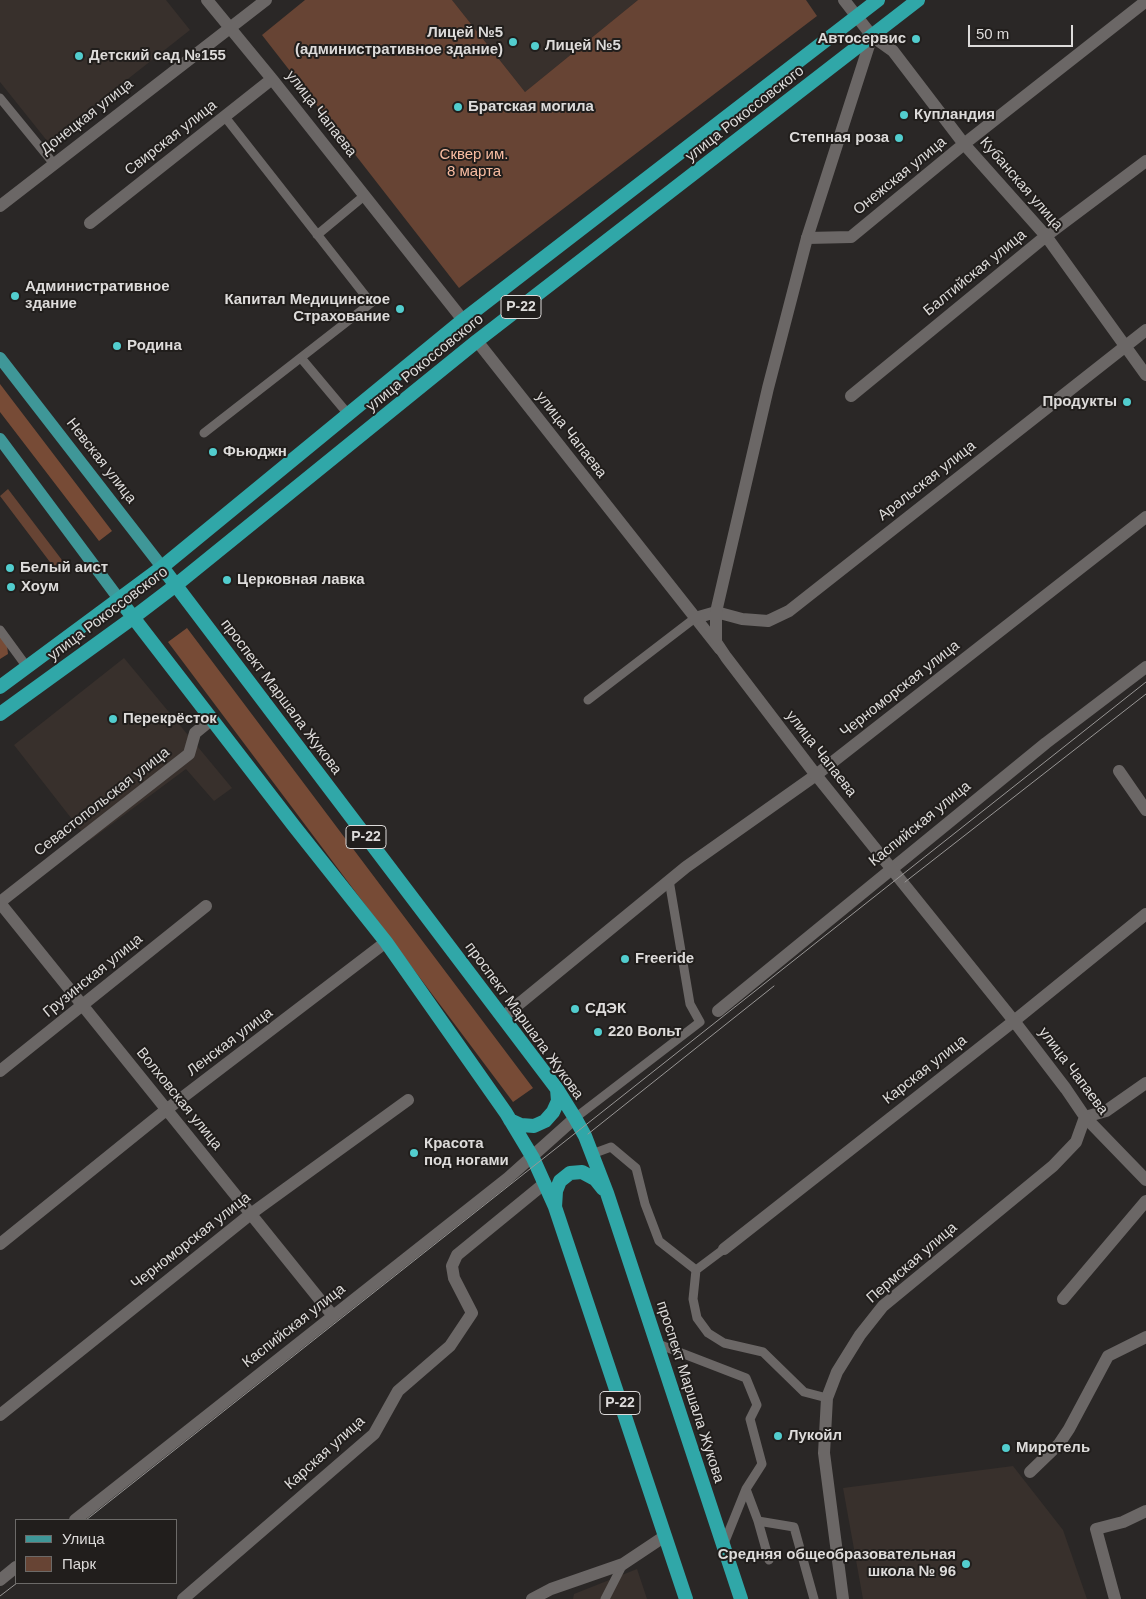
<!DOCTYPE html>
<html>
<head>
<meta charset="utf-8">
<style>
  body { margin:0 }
  #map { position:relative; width:1146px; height:1599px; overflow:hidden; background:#2a2726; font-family:Helvetica,sans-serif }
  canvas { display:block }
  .legend { position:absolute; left:15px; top:1519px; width:162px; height:65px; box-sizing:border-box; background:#211e1c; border:1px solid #6c6a68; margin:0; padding:6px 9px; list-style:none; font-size:15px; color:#dddbda }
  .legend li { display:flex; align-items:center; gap:10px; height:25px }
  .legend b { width:25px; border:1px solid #6c6a68 }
  .scale { position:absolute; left:968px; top:25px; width:105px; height:22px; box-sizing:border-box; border:2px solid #dddbda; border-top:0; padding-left:6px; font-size:15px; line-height:18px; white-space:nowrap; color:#dddbda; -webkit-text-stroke:4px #211e1c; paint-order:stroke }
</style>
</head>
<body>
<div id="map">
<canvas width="1146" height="1599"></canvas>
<ul class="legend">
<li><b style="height:6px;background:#3f9798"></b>Улица</li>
<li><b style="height:14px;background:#674434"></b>Парк</li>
</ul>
<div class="scale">50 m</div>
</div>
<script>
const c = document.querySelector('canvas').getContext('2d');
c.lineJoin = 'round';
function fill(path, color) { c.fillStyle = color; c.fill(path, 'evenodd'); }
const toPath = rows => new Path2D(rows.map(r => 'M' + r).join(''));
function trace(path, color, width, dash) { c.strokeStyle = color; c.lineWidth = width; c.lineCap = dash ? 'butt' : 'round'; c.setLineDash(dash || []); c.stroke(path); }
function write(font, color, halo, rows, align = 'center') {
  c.font = font + ' Helvetica,sans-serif'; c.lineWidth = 4; c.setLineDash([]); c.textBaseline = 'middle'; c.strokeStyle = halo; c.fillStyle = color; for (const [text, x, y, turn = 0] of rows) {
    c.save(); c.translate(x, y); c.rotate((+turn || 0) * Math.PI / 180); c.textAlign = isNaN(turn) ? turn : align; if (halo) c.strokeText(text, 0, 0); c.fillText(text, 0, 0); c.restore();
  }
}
fill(toPath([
  [0,0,166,0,190,30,48,142,0,82],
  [452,0,638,0,525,92],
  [124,658,232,788,214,801,186,769,89,841,14,745],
  [1013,1466,1063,1530,1087,1599,863,1599,843,1488],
  [637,1569,647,1599,573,1599,574,1594]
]), '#38302c');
fill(toPath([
  [305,0,452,0,525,92,638,0,806,0,817,16,459,288,262,35],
  [8,489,65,564,56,570,0,496]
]), '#674434');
fill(toPath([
  [0,384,112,531,99,541,0,412],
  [187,628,533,1088,513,1102,168,642],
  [0,635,7,645,8,654,0,659]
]), '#774b36');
trace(toPath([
  [0,98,54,164],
  [317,235,364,196],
  [301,358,348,414],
  [204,433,371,303,225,117],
  [0,630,27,667],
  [588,700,695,618],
  [575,1118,700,1022,690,1004,669,880],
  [592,1154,611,1147,636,1168,645,1204,659,1241,696,1270,724,1249],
  [696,1270,693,1299,697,1318,708,1333,724,1343,763,1352,804,1392,827,1398],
  [658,1344,746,1378,757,1405,750,1419,762,1464,746,1489,723,1546],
  [746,1489,758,1521,769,1560],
  [758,1521,794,1527,814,1599],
  [605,1599,623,1564]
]), '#6b6766', 9);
trace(toPath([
  [207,0,272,79,463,320],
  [872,36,893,51,964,144,1046,236,1146,375],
  [0,206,266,0],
  [90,223,272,79],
  [807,238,851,237,964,144,1146,1],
  [477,341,720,649],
  [851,396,1046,236,1146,161],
  [695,618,716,612,742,619,768,621,789,611,1146,330],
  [1119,771,1146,810],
  [0,902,189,754,195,733,212,719],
  [0,903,333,1316],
  [718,1011,1046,743,1146,667],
  [503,1017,686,867,816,775,1146,517],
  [0,1071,206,906],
  [1146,1083,1106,1111,1085,1117,1146,1180],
  [0,1244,166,1110,386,942],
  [724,1249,1014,1021,1146,914],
  [1063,1299,1146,1201],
  [0,1415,252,1213,408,1100],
  [1030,1472,1059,1444,1069,1429,1108,1356,1146,1337],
  [75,1520,508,1178,575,1118],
  [0,1580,16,1567],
  [183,1599,374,1434,398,1391,450,1346,472,1313,454,1278,452,1266,457,1255,545,1183],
  [532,1599,551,1589,623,1564,665,1536],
  [1115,1599,1096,1529,1123,1522,1146,1511]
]), '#6b6766', 12);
trace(toPath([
  [843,1599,824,1453,827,1398,837,1372,860,1335,883,1306,1053,1166,1076,1142,1085,1117,1066,1089,1014,1021,816,775,726,657,716,642,716,612,768,388,807,238,872,36]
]), '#6b6766', 12);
trace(toPath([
  [844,0,872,36]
]), '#6b6766', 12);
trace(toPath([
  [0,358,162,567],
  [0,439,119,599]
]), '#3f9798', 12);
trace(toPath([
  [162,567,557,1089,575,1118,585,1136,607,1193,741,1599],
  [119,599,294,826,386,942,506,1113,533,1158,555,1207,686,1599],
  [0,687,162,567,463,320,878,0],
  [0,714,134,617,176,585,477,341,918,0],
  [510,1120,521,1125,534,1126,545,1121,553,1112,558,1101,557,1089],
  [555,1207,556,1191,560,1181,570,1173,582,1172,595,1179,603,1189]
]), '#30a7a8', 14);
trace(toPath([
  [905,882,1146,694],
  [588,1134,774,986],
  [86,1520,1146,682],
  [0,1596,17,1583]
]), '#989695', 1);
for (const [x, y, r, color] of [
  [916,39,5,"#52cdce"],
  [513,42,5,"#52cdce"],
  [535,46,5,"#52cdce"],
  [79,56,5,"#52cdce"],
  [458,107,5,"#52cdce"],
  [904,115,5,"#52cdce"],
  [899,138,5,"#52cdce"],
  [15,296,5,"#52cdce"],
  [400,309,5,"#52cdce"],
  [117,346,5,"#52cdce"],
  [1127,402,5,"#52cdce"],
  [213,452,5,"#52cdce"],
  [10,568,5,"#52cdce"],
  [227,580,5,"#52cdce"],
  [11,587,5,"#52cdce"],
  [113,719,5,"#52cdce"],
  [625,959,5,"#52cdce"],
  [575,1009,5,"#52cdce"],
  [598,1032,5,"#52cdce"],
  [414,1153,5,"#52cdce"],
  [778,1436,5,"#52cdce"],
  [1006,1448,5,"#52cdce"],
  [966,1564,5,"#52cdce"]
]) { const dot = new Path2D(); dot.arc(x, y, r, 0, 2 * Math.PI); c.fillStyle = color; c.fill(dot); trace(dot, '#211e1c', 2); }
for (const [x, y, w] of [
  [521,307,40],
  [366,837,40],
  [620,1403,40]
]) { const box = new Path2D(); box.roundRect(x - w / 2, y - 11.5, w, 23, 4); c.fillStyle = '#211e1c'; c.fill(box); trace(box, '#dddbda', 1); }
write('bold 14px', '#dddbda', null, [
  ["Р-22",521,307],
  ["Р-22",366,837],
  ["Р-22",620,1403]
]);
write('bold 15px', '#dddbda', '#211e1c', [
  ["Лицей №5",503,33,"right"],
  ["(административное здание)",503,50,"right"],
  ["Автосервис",906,39,"right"],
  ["Лицей №5",545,46],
  ["Детский сад №155",89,56],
  ["Братская могила",468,107],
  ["Купландия",914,115],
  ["Степная роза",889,138,"right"],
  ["Административное",25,287],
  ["здание",25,304],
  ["Капитал Медицинское",390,300,"right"],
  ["Страхование",390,317,"right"],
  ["Родина",127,346],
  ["Продукты",1117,402,"right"],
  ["Фьюджн",223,452],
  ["Белый аист",20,568],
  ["Церковная лавка",237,580],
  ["Хоум",21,587],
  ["Перекрёсток",123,719],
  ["Freeride",635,959],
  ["СДЭК",585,1009],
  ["220 Вольт",608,1032],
  ["Красота",424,1144],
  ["под ногами",424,1161],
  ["Лукойл",788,1436],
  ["Миротель",1016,1448],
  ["Средняя общеобразовательная",956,1555,"right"],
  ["школа № 96",956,1572,"right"]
], 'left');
write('15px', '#dddbda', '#211e1c', [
  ["улица Чапаева",321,114,52],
  ["улица Рокоссовского",745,114,-38],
  ["Донецкая улица",87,117,-38],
  ["Свирская улица",171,138,-38],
  ["Онежская улица",900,176,-39],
  ["Кубанская улица",1021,184,49],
  ["Балтийская улица",975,273,-39],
  ["улица Рокоссовского",425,363,-39],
  ["улица Чапаева",571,435,52],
  ["Невская улица",101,461,52],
  ["Аральская улица",927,481,-38],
  ["улица Рокоссовского",108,614,-37],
  ["Черноморская улица",900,689,-38],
  ["проспект Маршала Жукова",281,697,53],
  ["улица Чапаева",821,754,52],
  ["Севастопольская улица",102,802,-38],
  ["Каспийская улица",920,824,-39],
  ["Грузинская улица",93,976,-39],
  ["проспект Маршала Жукова",524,1021,54],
  ["Ленская улица",230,1042,-37],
  ["Карская улица",925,1070,-38],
  ["улица Чапаева",1073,1071,53],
  ["Волховская улица",179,1099,51],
  ["Черноморская улица",191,1241,-38],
  ["Пермская улица",912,1263,-41],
  ["Каспийская улица",294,1326,-38],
  ["проспект Маршала Жукова",690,1392,72],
  ["Карская улица",325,1453,-42]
]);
write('15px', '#f9bda2', '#211e1c', [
  ["Сквер им.",474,155],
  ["8 марта",474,172]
]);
</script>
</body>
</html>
